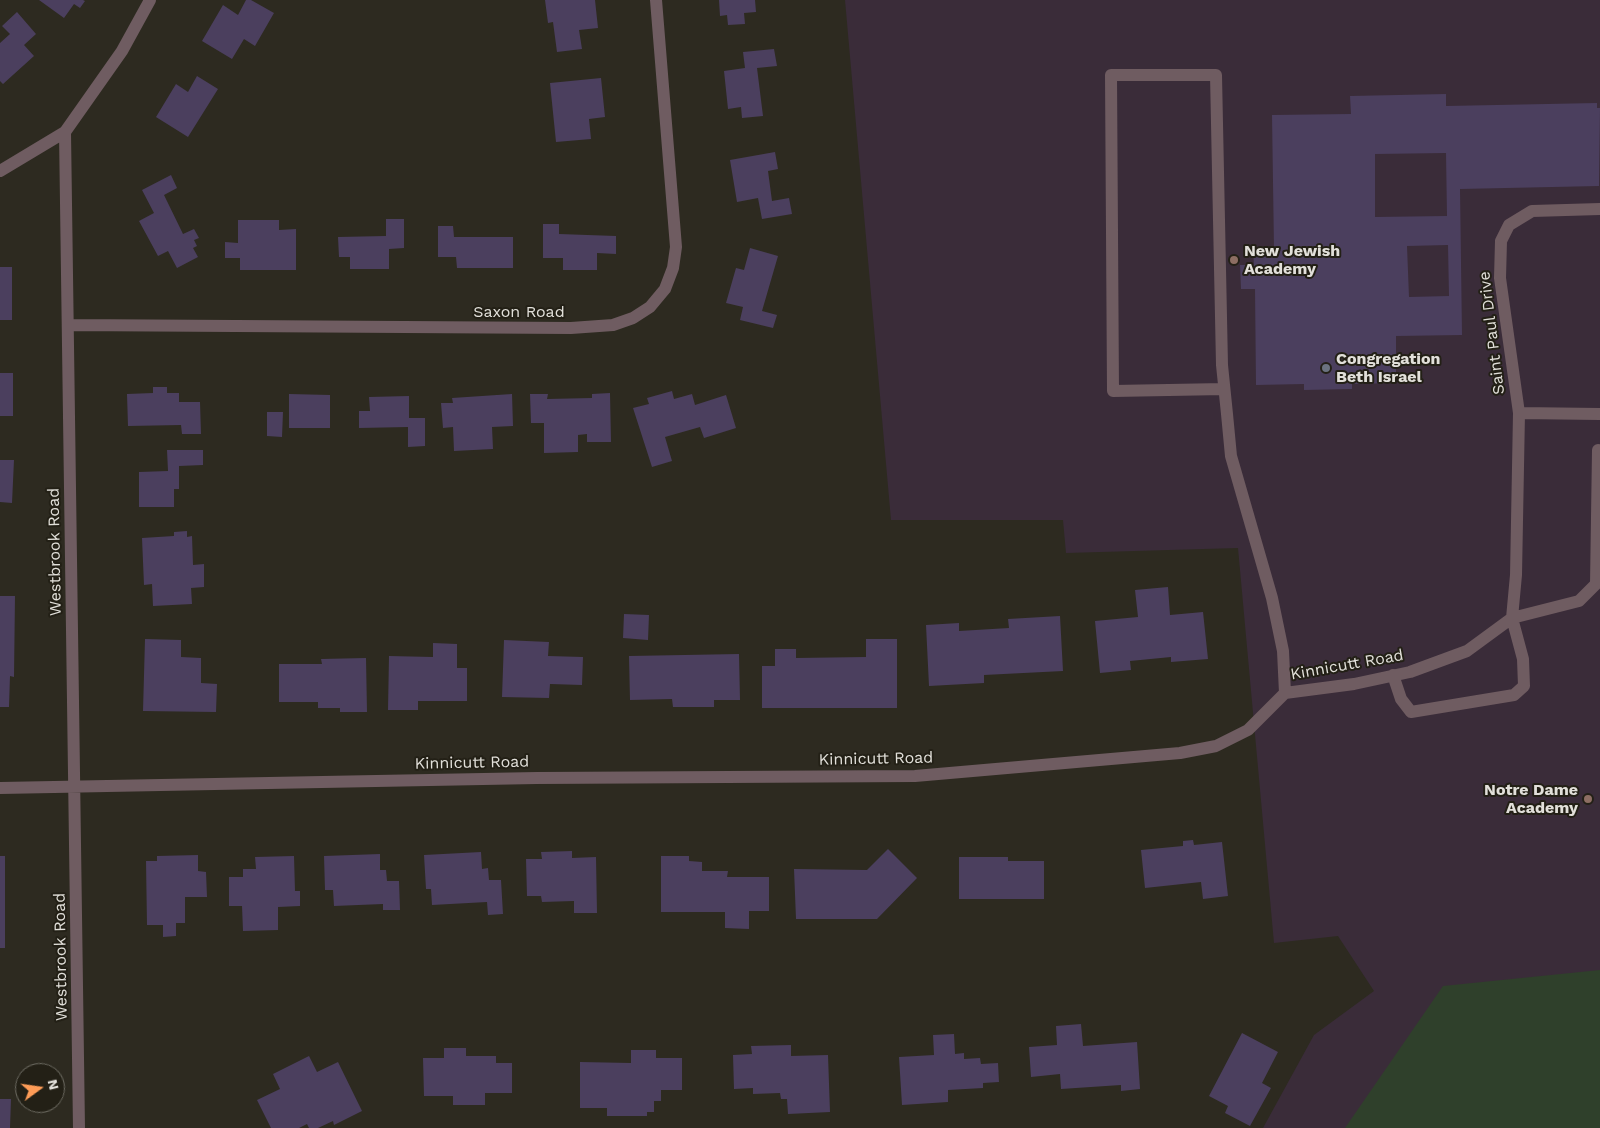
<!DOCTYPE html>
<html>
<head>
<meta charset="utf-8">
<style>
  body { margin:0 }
  #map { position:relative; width:1600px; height:1128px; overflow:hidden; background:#2d2a20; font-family:"Work Sans",sans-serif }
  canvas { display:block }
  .north { position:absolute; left:15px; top:1063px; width:50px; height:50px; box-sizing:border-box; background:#232016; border:1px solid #6f6d64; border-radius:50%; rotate:76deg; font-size:14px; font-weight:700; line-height:20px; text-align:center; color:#e2e0da }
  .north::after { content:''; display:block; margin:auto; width:18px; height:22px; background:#fe9c57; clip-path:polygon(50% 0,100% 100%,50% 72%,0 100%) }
</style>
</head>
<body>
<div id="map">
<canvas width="1600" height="1128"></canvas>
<div class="north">N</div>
</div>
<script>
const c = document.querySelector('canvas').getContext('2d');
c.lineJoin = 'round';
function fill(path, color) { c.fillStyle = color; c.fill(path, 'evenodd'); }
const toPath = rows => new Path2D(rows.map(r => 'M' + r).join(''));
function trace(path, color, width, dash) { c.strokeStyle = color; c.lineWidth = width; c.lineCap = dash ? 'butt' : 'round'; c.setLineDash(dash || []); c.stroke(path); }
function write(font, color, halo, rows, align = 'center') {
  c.font = font + ' "Work Sans",sans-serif'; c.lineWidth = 4; c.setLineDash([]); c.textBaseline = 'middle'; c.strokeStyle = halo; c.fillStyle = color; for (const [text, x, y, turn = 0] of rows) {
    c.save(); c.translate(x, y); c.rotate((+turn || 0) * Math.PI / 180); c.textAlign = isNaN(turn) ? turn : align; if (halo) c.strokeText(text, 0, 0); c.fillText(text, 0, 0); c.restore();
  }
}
fill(toPath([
  [845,0,1600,0,1600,1128,1263,1128,1314,1035,1374,991,1338,936,1274,943,1238,548,1066,553,1063,520,891,520]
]), '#3a2c39');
fill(toPath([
  [1600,970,1600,1128,1345,1128,1443,986]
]), '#2f402b');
fill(toPath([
  [39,0,83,0,85,1,80,8,74,4,64,18],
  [246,0,251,0,274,13,255,46,244,39,232,59,202,41,223,5,238,15],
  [545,0,595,0,598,28,579,30,582,49,557,52,553,22,548,23],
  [719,0,755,0,756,12,744,13,745,24,728,25,727,15,720,16],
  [17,12,36,34,24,45,34,56,3,84,0,81,0,43,10,34,2,26],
  [774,49,777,66,757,68,763,116,742,118,741,107,728,109,724,71,745,68,743,52],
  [197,76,218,89,188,137,156,117,176,84,188,92],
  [601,78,605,117,589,119,591,139,556,142,550,83],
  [1446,94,1446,106,1597,103,1597,108,1600,108,1599,186,1460,189,1462,335,1396,336,1396,383,1352,384,1352,389,1304,390,1304,384,1256,385,1255,289,1241,289,1240,265,1254,265,1253,249,1274,249,1272,115,1351,114,1350,96],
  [1446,153,1447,216,1375,217,1375,154],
  [1448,245,1449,296,1409,297,1407,246],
  [775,152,778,169,768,171,772,201,789,198,792,214,762,219,758,198,737,202,730,160],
  [171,175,177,188,164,195,183,234,194,229,199,238,194,240,197,246,193,248,198,257,177,268,168,251,158,256,139,221,154,213,142,190],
  [386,219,404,219,404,248,389,249,389,269,350,269,350,257,339,257,338,237,386,236],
  [238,220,279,220,279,230,296,229,296,270,240,270,240,258,225,258,225,242,238,243],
  [543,224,559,224,559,234,616,236,616,254,597,253,597,270,563,270,563,258,543,258],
  [438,226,453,226,454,237,513,237,513,268,457,268,456,257,438,257],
  [750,248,778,256,762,311,777,315,773,328,740,320,743,307,726,303,736,268,744,270],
  [0,267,12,267,12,320,0,320],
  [0,373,13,373,13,416,0,416],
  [153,387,167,387,167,393,179,393,179,402,200,402,201,434,182,434,181,425,128,426,127,394,153,393],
  [672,391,674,399,692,394,695,405,726,395,736,428,704,438,700,427,665,437,672,461,652,467,633,408,649,404,647,398],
  [610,393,611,442,587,442,587,434,578,435,578,452,544,453,544,423,531,423,530,394,548,394,547,399,592,398,592,394],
  [289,394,330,395,330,428,289,428],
  [512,394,513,426,492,427,493,449,454,451,453,427,443,428,441,403,453,403,452,398],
  [409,396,409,418,425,418,425,446,408,447,408,427,359,428,359,411,370,411,369,397],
  [267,412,283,412,282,437,267,436],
  [167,450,203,450,203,465,179,466,179,489,174,489,174,507,139,507,139,472,168,471],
  [0,460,14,460,12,503,0,502],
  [187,531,187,537,192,536,193,565,204,564,204,587,191,588,192,604,153,606,152,584,144,585,142,538,174,536,174,532],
  [1168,587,1170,615,1203,612,1208,659,1171,662,1171,657,1130,661,1131,670,1100,673,1095,621,1138,617,1135,590],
  [0,596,15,596,14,677,10,676,9,707,0,707],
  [624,614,649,615,648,640,623,638],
  [1060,616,1063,671,984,675,984,683,929,686,926,625,959,623,959,631,1009,628,1008,619],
  [145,639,181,640,181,657,201,658,201,683,217,684,216,712,143,711],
  [866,639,897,639,897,708,762,708,762,666,775,666,775,649,796,649,796,658,866,657],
  [504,640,549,642,548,656,583,657,582,685,550,684,549,698,502,697],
  [433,643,457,644,457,668,467,668,467,701,418,701,418,710,388,710,389,656,433,657],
  [739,654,740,700,714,700,714,707,673,707,672,699,630,700,629,656],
  [366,658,367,712,340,712,340,708,318,708,318,702,279,702,279,664,322,664,321,659],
  [1193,840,1194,845,1222,842,1228,896,1203,899,1201,882,1145,888,1141,850,1183,846,1183,841],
  [888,849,917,878,877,919,796,919,794,869,867,870],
  [572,851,572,858,596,857,597,913,574,913,574,901,542,902,541,896,527,896,526,859,542,859,541,852],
  [481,852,482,869,488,868,489,880,501,880,503,914,488,915,487,902,432,905,431,889,426,889,424,855],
  [380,854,380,870,386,870,387,881,399,881,400,910,383,910,383,904,334,906,333,890,325,890,324,856],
  [198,855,198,871,206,872,207,897,185,897,185,923,176,923,176,936,163,937,163,925,147,925,146,861,157,861,157,856],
  [0,856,5,856,5,948,0,948],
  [294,856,295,891,300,891,300,906,278,907,278,930,243,931,242,906,229,906,229,877,243,877,243,869,256,869,255,857],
  [661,856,689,856,689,861,702,862,702,871,728,871,727,877,769,877,769,911,749,911,749,929,725,928,725,912,661,912],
  [959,857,1008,857,1008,861,1044,861,1044,899,959,899],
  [1081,1024,1083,1046,1137,1042,1140,1089,1121,1091,1121,1085,1061,1089,1060,1074,1031,1077,1029,1047,1057,1045,1056,1026],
  [1242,1033,1278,1052,1262,1083,1271,1088,1250,1126,1225,1113,1228,1106,1209,1096],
  [954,1034,955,1054,964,1053,964,1059,980,1058,981,1064,998,1063,999,1082,983,1083,983,1088,948,1090,948,1102,902,1105,899,1057,934,1055,933,1035],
  [791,1045,791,1056,828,1055,830,1112,788,1114,787,1099,781,1099,780,1093,753,1094,753,1088,734,1089,733,1055,752,1054,751,1046],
  [444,1048,466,1048,466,1056,496,1056,496,1063,512,1063,512,1093,485,1093,485,1105,453,1105,453,1096,424,1096,423,1058,444,1058],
  [631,1050,656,1050,656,1058,682,1058,682,1090,661,1090,661,1101,654,1101,654,1112,647,1112,647,1116,607,1116,607,1108,580,1108,580,1062,631,1063],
  [309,1056,317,1072,338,1062,362,1111,334,1125,333,1121,318,1128,309,1128,307,1124,299,1128,271,1128,257,1100,280,1089,273,1074],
  [0,1099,11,1099,10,1128,0,1128]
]), '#4b3f5e');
trace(toPath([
  [0,171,65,132],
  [68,325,571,328,613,325,633,318,650,307,665,289,673,268,676,247,656,0],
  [1224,389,1113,391,1111,75,1216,75,1222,365,1227,414,1231,456,1272,598,1283,651,1285,693],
  [1519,413,1600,414],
  [1393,675,1401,699,1411,712,1514,695,1524,686,1523,659,1512,618,1579,601,1596,584,1598,450],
  [0,788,537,778,915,776,1180,753,1216,746,1248,730,1285,693,1354,684,1410,672,1467,651,1512,618,1516,575,1519,413,1500,278,1501,241,1509,225,1532,211,1600,209],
  [79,1128,65,132,122,51,150,0]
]), '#6f5c61', 12);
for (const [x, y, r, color] of [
  [1234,260,5,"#8d6e63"],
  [1326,368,5,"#6b7280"],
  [1588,799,5,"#8d6e63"]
]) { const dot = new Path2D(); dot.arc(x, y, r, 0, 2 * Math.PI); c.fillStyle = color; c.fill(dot); trace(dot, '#232016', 2); }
write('bold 16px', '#e2e0da', '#232016', [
  ["New Jewish",1244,251],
  ["Academy",1244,269],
  ["Congregation",1336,359],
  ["Beth Israel",1336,377],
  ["Notre Dame",1578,790,"right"],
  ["Academy",1578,808,"right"]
], 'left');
write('16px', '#e2e0da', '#232016', [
  ["Saxon Road",519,312],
  ["Saint Paul Drive",1492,333,-97],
  ["Westbrook Road",55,552,-91],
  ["Kinnicutt Road",1347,665,-10],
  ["Kinnicutt Road",876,759,-1],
  ["Kinnicutt Road",472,763,-1],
  ["Westbrook Road",61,957,-91]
]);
</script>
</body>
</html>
